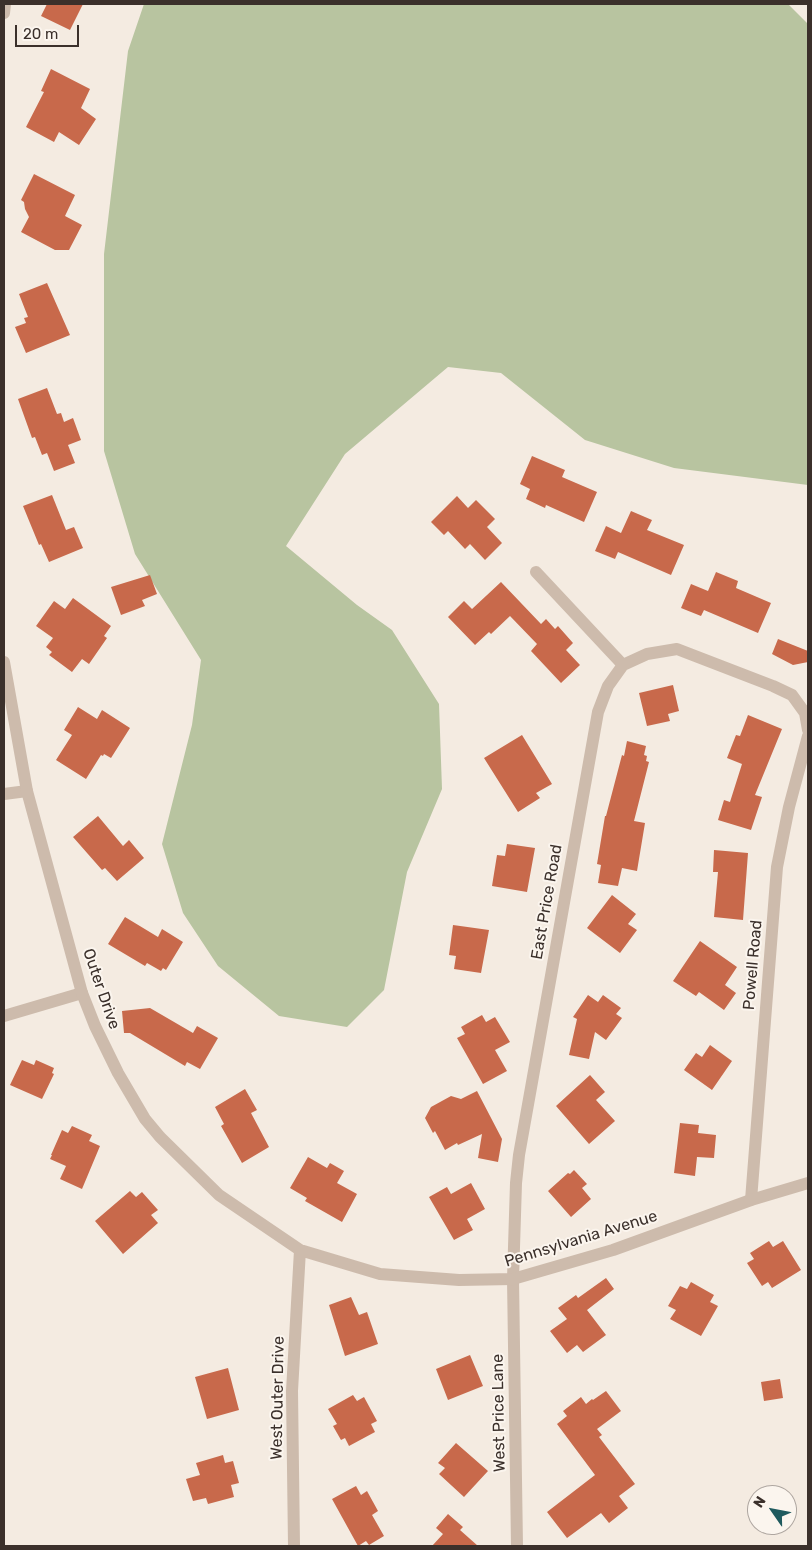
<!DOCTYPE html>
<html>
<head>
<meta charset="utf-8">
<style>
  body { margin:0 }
  #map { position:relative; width:812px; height:1550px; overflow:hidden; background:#f4ebe1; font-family:Rubik,sans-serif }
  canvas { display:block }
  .frame { position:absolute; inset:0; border:5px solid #3b302b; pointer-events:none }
  .north { position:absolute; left:747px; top:1485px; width:50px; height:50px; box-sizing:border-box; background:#fbf5ee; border:1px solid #aea6a0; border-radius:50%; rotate:303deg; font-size:14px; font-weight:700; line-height:20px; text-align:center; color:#3b302b }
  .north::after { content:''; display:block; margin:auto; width:18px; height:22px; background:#1f5a5e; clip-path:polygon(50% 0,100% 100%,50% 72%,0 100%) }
  .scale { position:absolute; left:15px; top:25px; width:64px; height:22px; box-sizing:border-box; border:2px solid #3b302b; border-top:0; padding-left:6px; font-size:15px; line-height:18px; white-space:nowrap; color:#3b302b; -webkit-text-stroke:4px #fbf5ee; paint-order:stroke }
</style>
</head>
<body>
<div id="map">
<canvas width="812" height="1550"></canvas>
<div class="frame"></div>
<div class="north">N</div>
<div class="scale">20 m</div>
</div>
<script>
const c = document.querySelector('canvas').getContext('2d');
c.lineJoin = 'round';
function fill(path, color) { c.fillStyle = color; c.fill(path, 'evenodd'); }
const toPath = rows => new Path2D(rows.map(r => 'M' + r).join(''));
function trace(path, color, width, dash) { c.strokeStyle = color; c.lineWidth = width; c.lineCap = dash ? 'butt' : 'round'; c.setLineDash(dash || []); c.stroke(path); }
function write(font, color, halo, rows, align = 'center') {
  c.font = font + ' Rubik,sans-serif'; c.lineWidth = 4; c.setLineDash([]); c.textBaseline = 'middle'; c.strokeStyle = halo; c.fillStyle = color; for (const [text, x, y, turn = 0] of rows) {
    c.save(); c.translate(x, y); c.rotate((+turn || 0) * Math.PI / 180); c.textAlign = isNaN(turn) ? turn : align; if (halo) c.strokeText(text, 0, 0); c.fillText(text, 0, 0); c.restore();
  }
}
fill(toPath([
  [144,4,788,4,808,24,808,485,674,468,585,440,501,373,448,367,345,454,286,546,357,605,392,630,439,704,442,789,407,872,384,990,347,1027,279,1016,218,966,183,913,162,844,192,725,201,660,135,554,104,451,104,254,128,51]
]), '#b8c4a0');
fill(toPath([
  [47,4,83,4,70,30,41,16],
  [51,69,90,89,81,108,96,119,79,145,59,132,54,142,26,127,44,92,41,91],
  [34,174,75,195,65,216,82,225,69,250,55,250,21,232,29,217,25,209,24,202,21,200],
  [47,283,70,335,26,353,15,327,26,323,24,318,28,317,19,294],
  [47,388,57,414,61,413,64,422,73,418,81,440,68,445,75,463,54,471,47,453,42,455,35,437,32,438,18,399],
  [532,456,565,470,562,477,597,492,584,522,546,505,545,508,526,499,530,489,520,484],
  [52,495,66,530,74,527,83,548,49,562,41,544,39,545,23,506],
  [457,496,468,508,476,500,495,519,487,527,502,543,485,560,470,544,465,549,448,531,444,535,431,522],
  [631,511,652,520,647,530,684,545,671,575,618,552,615,559,595,551,606,526,621,533],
  [716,572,738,581,736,588,771,603,758,633,704,610,701,616,681,608,691,584,708,591],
  [150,575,157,594,142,600,145,606,121,615,111,587],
  [501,582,541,624,546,619,555,629,558,626,573,643,566,650,580,665,561,683,531,651,537,644,510,616,491,634,489,632,475,645,448,617,464,601,472,609],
  [73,598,111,626,104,636,107,638,89,664,82,659,72,672,49,655,52,652,46,647,53,638,36,626,54,601,65,609],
  [778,639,808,651,808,662,793,665,772,654],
  [673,685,679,711,668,714,670,721,647,726,639,693],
  [78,707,97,719,102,710,130,728,111,758,104,754,103,756,101,755,86,779,56,760,72,735,64,730],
  [748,715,782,729,755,795,762,797,751,830,718,820,724,800,730,802,742,764,727,758,736,735,740,736],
  [522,735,552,784,536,793,540,798,518,812,484,758],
  [627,741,646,746,644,755,647,756,646,761,649,762,634,821,645,823,637,871,622,868,618,886,598,883,601,865,597,864,605,816,606,816,622,755,624,756],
  [98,816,123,846,129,840,144,858,117,881,105,868,102,870,73,837],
  [507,844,535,848,527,892,492,886,497,855,505,856],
  [714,850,748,853,743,920,714,917,718,872,713,872],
  [612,895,636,914,628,924,637,930,620,953,587,928],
  [125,917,158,937,162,929,183,942,166,970,163,968,161,971,147,963,145,966,108,944],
  [453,925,489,930,481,973,454,969,456,956,449,955],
  [700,941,737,967,725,985,736,993,724,1010,699,992,696,996,673,981],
  [588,995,598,1002,603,995,621,1008,616,1014,622,1018,606,1040,595,1032,589,1059,569,1055,577,1019,573,1017],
  [150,1008,193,1033,197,1026,218,1038,200,1069,187,1062,185,1066,130,1033,124,1033,122,1011],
  [482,1015,486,1022,495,1017,510,1042,495,1050,507,1071,483,1084,457,1038,465,1034,461,1027],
  [710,1045,732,1061,712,1090,684,1070,696,1053,702,1057],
  [22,1060,34,1065,36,1060,54,1068,52,1073,54,1074,42,1099,10,1085],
  [590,1075,605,1092,596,1100,615,1121,589,1144,556,1106],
  [245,1089,257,1110,251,1113,269,1147,242,1163,221,1126,224,1124,215,1107],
  [477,1091,502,1139,498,1162,478,1158,482,1134,458,1145,457,1143,445,1150,435,1131,433,1133,425,1118,431,1107,451,1096,461,1099],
  [680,1123,699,1125,698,1133,716,1135,714,1158,697,1157,695,1176,674,1173],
  [72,1126,92,1135,89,1141,100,1146,82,1189,60,1179,66,1166,50,1159,52,1155,51,1155,62,1130,68,1133],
  [308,1157,327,1168,330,1163,344,1171,337,1183,357,1194,342,1222,305,1201,307,1198,290,1188],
  [574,1170,587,1184,582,1188,591,1199,571,1217,548,1191,568,1173,570,1174],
  [471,1183,485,1209,467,1219,473,1230,454,1240,429,1197,447,1187,451,1194],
  [130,1191,136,1197,142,1192,158,1210,151,1215,158,1223,123,1254,95,1221],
  [769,1241,773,1247,783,1241,801,1270,772,1288,768,1282,762,1286,747,1263,754,1259,750,1253],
  [606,1278,614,1289,587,1310,606,1335,583,1352,577,1345,567,1353,550,1331,567,1319,558,1308,576,1295,578,1298],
  [691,1282,714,1295,710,1302,718,1306,701,1336,670,1319,676,1310,668,1306,680,1286,687,1289],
  [351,1297,359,1315,367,1312,378,1344,345,1356,329,1305],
  [470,1355,483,1386,448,1400,436,1369],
  [228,1368,239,1410,207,1419,195,1377],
  [780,1379,783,1398,764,1401,761,1382],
  [606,1391,621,1411,597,1429,602,1435,599,1437,635,1484,619,1496,628,1508,609,1523,601,1513,567,1538,547,1512,595,1475,557,1424,567,1416,563,1411,581,1397,586,1404,592,1399,593,1400],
  [353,1395,357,1401,364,1397,377,1421,371,1424,375,1432,349,1446,345,1438,341,1440,333,1426,337,1424,328,1409],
  [456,1443,488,1471,464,1497,439,1474,445,1468,438,1463],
  [223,1455,225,1463,233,1461,239,1483,231,1485,234,1497,208,1504,206,1498,193,1501,186,1479,200,1475,196,1463],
  [356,1486,361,1495,367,1491,378,1511,372,1515,384,1536,369,1545,366,1541,358,1546,332,1499],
  [448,1514,463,1527,460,1530,478,1546,432,1546,443,1534,436,1528]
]), '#c8694b');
trace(toPath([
  [536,572,623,665],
  [4,794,27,791],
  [4,1016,82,993],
  [751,1200,777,867,789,807,808,736],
  [517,1546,513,1279,516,1183,519,1155,598,712,608,686,623,665,647,654,677,649,773,686,792,695,805,713,808,730]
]), '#cdbbac', 12);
trace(toPath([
  [4,13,5,4],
  [4,662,27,791,82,993,95,1026,118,1073,145,1119,160,1137,219,1195,300,1250,380,1274,459,1280,513,1279,613,1250,751,1200,808,1183],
  [294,1546,292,1391,300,1250]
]), '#cdbbac', 12);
write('16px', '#3b302b', '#fbf5ee', [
  ["East Price Road",547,902,-80],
  ["Powell Road",753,965,-85],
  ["Outer Drive",101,989,71],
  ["Pennsylvania Avenue",581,1239,-17],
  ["West Outer Drive",278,1398,-89],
  ["West Price Lane",499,1413,-91]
]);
</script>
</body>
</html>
